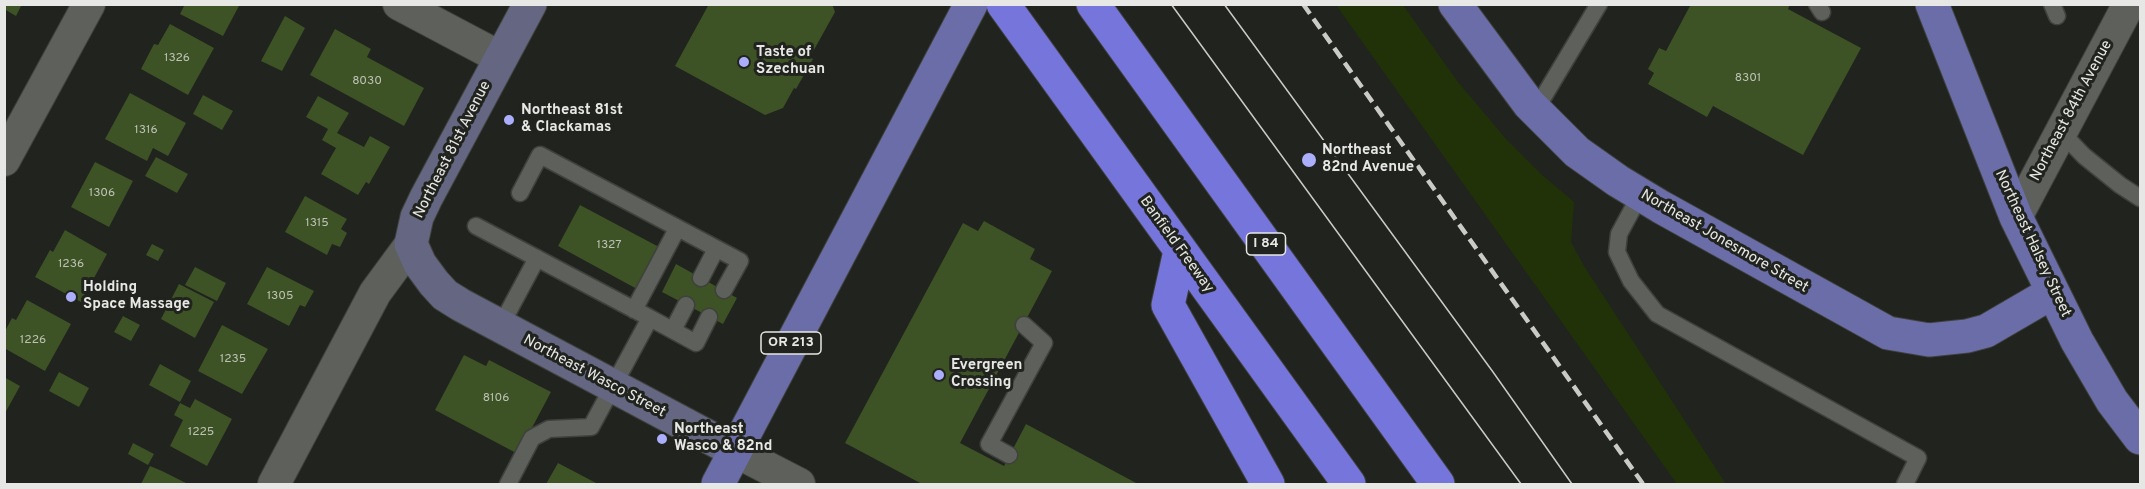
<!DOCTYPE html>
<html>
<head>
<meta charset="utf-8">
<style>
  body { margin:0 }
  #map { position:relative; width:2145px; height:489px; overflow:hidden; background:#21231e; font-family:Overpass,sans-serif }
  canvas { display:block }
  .frame { position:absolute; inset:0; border:6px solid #e7e8e5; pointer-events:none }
</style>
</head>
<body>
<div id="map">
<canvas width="2145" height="489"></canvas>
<div class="frame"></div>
</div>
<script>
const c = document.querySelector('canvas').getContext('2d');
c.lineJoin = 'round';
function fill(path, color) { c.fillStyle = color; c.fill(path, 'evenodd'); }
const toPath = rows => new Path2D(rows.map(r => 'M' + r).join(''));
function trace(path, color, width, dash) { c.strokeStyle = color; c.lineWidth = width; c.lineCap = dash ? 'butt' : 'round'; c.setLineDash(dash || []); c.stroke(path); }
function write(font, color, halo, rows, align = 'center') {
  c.font = font + ' Overpass,sans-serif'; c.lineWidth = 6; c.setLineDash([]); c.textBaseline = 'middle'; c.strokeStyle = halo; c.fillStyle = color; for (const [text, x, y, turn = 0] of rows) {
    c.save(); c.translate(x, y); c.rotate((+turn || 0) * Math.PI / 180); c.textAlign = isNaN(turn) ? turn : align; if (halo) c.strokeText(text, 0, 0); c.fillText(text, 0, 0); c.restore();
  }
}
fill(toPath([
  [1336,5,1403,5,1458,82,1506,139,1541,174,1574,202,1571,242,1584,266,1726,484,1677,484]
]), '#213208');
fill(toPath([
  [4,4,22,4,16,16,4,9],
  [185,4,240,4,223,36,180,14],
  [709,4,832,4,835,12,810,57,813,59,796,89,794,88,783,108,765,115,675,66],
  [1691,4,1790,4,1788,9,1861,48,1803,155,1713,106,1707,117,1648,84,1654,73,1648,69,1659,48,1666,51],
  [285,16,305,28,282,71,261,61],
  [170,24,214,48,188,95,141,69,154,44,158,45],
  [335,29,371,49,367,57,424,88,404,126,310,75],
  [130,93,186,123,168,156,153,148,147,161,105,139],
  [203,95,233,111,222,130,193,114],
  [318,96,349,113,337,133,364,147,370,136,390,147,369,184,366,182,358,195,321,174,336,148,322,140,328,129,306,117],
  [156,157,188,174,177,193,145,176],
  [95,162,133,181,109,227,71,207],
  [305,196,347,219,341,229,347,233,340,247,332,244,327,255,285,232],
  [580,205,659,247,637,289,558,246],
  [984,221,1035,249,1030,259,1052,271,960,443,1004,466,1026,424,1138,484,922,484,845,443,963,223,978,231],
  [65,230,107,254,81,302,35,277,50,250,53,252],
  [152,244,164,250,158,261,146,255],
  [676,264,737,298,723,324,662,292],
  [195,267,226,283,217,301,185,285],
  [267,267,314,291,305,307,300,305,289,326,247,304],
  [179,284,214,302,195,338,161,319],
  [27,300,71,324,45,371,4,348,4,333,12,318,16,320],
  [123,316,140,325,131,341,114,332],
  [222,325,268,349,242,394,198,371],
  [464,355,486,366,489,360,551,392,518,454,435,410],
  [160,364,191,381,180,402,149,385],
  [59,372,89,388,79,407,49,391],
  [4,377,20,386,4,415],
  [195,399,232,419,207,466,170,446,183,420,174,415,180,403,190,408],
  [133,443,154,454,148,465,128,454],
  [558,463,598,484,546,484],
  [150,466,162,471,188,484,141,484]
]), '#3d5225');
const service = toPath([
  [1817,4,1822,12],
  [2052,4,2057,16],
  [1535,111,1599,4],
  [2060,131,2084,156,2120,185,2140,198],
  [520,193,540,155,740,261,724,290],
  [1640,195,1619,234,1617,252,1631,281,1657,314,1918,458,1905,484],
  [476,226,650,318,591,427,549,429,532,438,508,484],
  [701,278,716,249],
  [634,310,677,229],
  [650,318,696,343,709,317],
  [500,327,537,258],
  [673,330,686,305],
  [1009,455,989,444,1044,343,1024,325]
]);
const minor = toPath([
  [399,4,501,58],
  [4,160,89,4],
  [2016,217,2129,4],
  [735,451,799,484],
  [274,484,375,293,411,244]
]);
const secondary = toPath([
  [530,4,426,198,417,217,411,244,420,264,434,283,445,295,461,305,735,451]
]);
const primary = toPath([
  [1455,4,1529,104,1577,152,1618,181,1661,207,1888,333,1929,340,1967,336,1986,331,2053,292],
  [1932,4,2016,217,2077,341,2112,401,2140,438],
  [718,484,971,4]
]);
const motorway = toPath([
  [1003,4,1349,484],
  [1093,4,1438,484],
  [1180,251,1168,305,1268,484]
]);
trace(service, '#3f413d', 19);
trace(minor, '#3f413d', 34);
trace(secondary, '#3f413d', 35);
trace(primary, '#3f413d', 35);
trace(motorway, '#3f413d', 35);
trace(service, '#5d605b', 16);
trace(minor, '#5d605b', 32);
trace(secondary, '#646682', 33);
trace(primary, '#6b6da8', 33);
trace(motorway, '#7575dc', 33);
trace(toPath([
  [1171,4,1521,484],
  [1224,4,1493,372,1572,484]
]), '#cacbc7', 1.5);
trace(toPath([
  [1303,4,1643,484]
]), '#cacbc7', 4.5, [12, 6]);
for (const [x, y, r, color] of [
  [744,62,6,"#abaffb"],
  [509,120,6,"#abaffb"],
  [1309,160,8,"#abaffb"],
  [71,297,6,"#abaffb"],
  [939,375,6,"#abaffb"],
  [662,439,6,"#abaffb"]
]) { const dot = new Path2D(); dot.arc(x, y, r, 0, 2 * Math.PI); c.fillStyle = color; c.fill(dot); trace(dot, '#21231e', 2); }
write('12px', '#bcc2b5', null, [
  ["1326",177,59],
  ["8301",1748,79],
  ["8030",367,82],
  ["1316",146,131],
  ["1306",102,194],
  ["1315",317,224],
  ["1327",609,246],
  ["1236",71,265],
  ["1305",280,297],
  ["1226",33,341],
  ["1235",233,360],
  ["8106",496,399],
  ["1225",201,433]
]);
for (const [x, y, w] of [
  [1266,244,39],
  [791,343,60]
]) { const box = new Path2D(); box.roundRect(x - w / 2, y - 11, w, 22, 4.5); c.fillStyle = '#21231e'; c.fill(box); trace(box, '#e7e8e5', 1.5); }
write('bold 14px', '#e7e8e5', null, [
  ["I 84",1266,244],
  ["OR 213",791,343]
]);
write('bold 15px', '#e7e8e5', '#21231e', [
  ["Taste of",756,53],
  ["Szechuan",756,70],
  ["Northeast 81st",521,111],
  ["& Clackamas",521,128],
  ["Northeast",1322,151],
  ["82nd Avenue",1322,168],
  ["Holding",83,288],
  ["Space Massage",83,305],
  ["Evergreen",951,366],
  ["Crossing",951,383],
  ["Northeast",674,430],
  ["Wasco & 82nd",674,447]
], 'left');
write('15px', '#e7e8e5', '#21231e', [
  ["Northeast 84th Avenue",2072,111,-62],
  ["Northeast 81st Avenue",453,150,-63],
  ["Northeast Jonesmore Street",1724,242,30],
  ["Northeast Halsey Street",2032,244,65],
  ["Banfield Freeway",1176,245,54],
  ["Northeast Wasco Street",594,377,28]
]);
</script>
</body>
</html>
